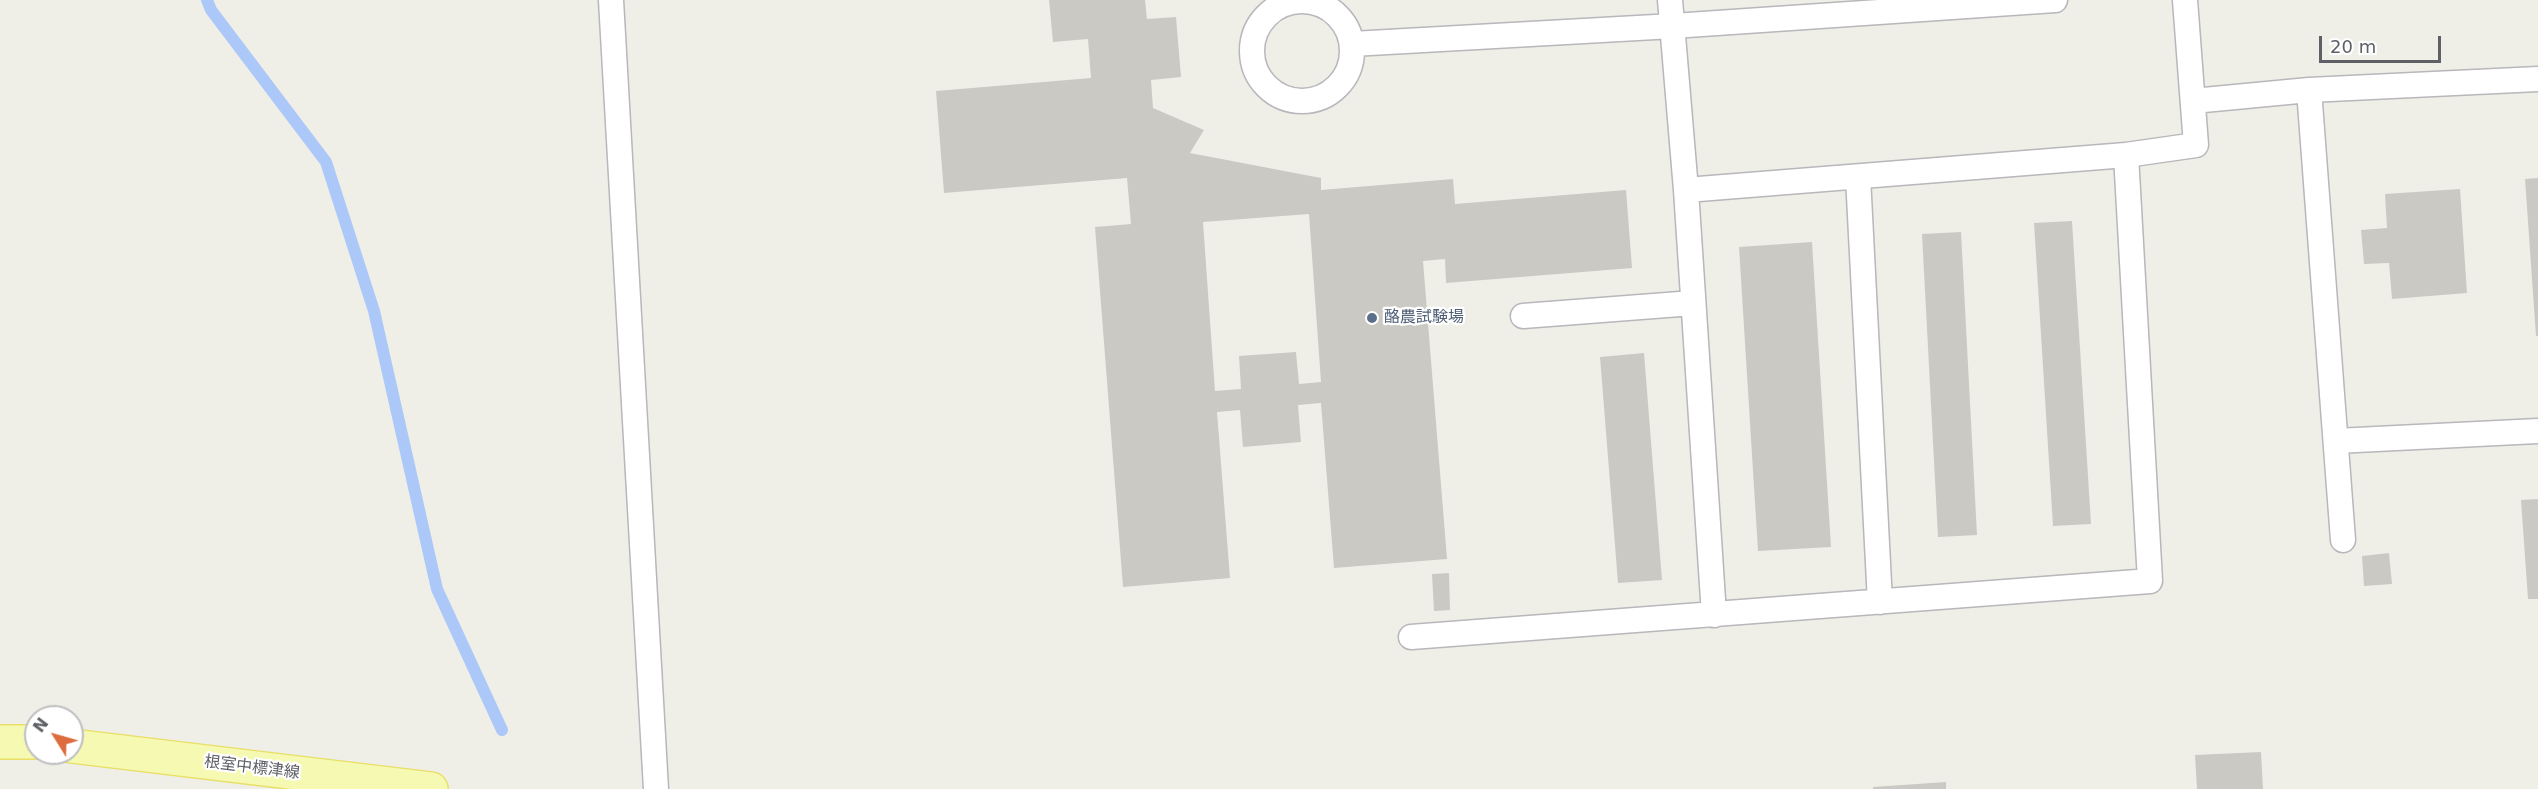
<!DOCTYPE html>
<html>
<head>
<meta charset="utf-8">
<style>
  body { margin:0 }
  #map { position:relative; width:2538px; height:789px; overflow:hidden; background:#efefe7; font-family:"DejaVu Sans",sans-serif }
  canvas { display:block }
  .north { position:absolute; left:24px; top:705px; width:60px; height:60px; box-sizing:border-box; background:#fff; border:2px solid #bfbfc2; border-radius:50%; rotate:307deg; font-size:16px; font-weight:700; line-height:24px; text-align:center; color:#5e6066 }
  .north::after { content:''; display:block; margin:auto; width:21px; height:27px; background:#dd6c3e; clip-path:polygon(50% 0,100% 100%,50% 72%,0 100%) }
  .scale { position:absolute; left:2319px; top:36px; width:122px; height:27px; box-sizing:border-box; border:3px solid #5e6066; border-top:0; padding-left:8px; font-size:18px; line-height:21px; white-space:nowrap; color:#5e6066; -webkit-text-stroke:4px #fff; paint-order:stroke }
</style>
</head>
<body>
<div id="map">
<canvas width="2538" height="789"></canvas>
<div class="north">N</div>
<div class="scale">20 m</div>
</div>
<script>
const c = document.querySelector('canvas').getContext('2d');
c.lineJoin = 'round';
const toPath = rows => new Path2D(rows.map(r => 'M' + r).join(''));
function trace(path, color, width, dash) { c.strokeStyle = color; c.lineWidth = width; c.lineCap = dash ? 'butt' : 'round'; c.setLineDash(dash || []); c.stroke(path); }
function fill(path, color) { c.fillStyle = color; c.fill(path, 'evenodd'); }
function write(font, color, halo, rows, align = 'center') {
  c.font = font + ' "DejaVu Sans","Noto Sans JP",sans-serif'; c.lineWidth = 4.5; c.setLineDash([]); c.textBaseline = 'middle'; c.strokeStyle = halo; c.fillStyle = color; for (const [text, x, y, turn = 0] of rows) {
    c.save(); c.translate(x, y); c.rotate((+turn || 0) * Math.PI / 180); c.textAlign = isNaN(turn) ? turn : align; if (halo) c.strokeText(text, 0, 0); c.fillText(text, 0, 0); c.restore();
  }
}
trace(toPath([
  [207,0,211,10,326,162,374,311,437,589,502,730]
]), '#acc8f9', 12);
fill(toPath([
  [1049,0,1145,0,1147,19,1176,17,1181,77,1151,80,1153,108,1204,130,1190,153,1321,178,1321,190,1453,179,1455,204,1626,190,1632,268,1446,283,1445,259,1423,261,1447,559,1334,568,1321,403,1298,405,1301,442,1243,447,1240,410,1217,412,1230,578,1123,587,1095,227,1131,224,1127,178,944,193,936,91,1091,78,1088,39,1053,42],
  [1309,214,1321,382,1299,384,1296,352,1239,356,1241,389,1215,391,1203,222],
  [2538,178,2538,336,2536,336,2525,179],
  [2460,189,2467,293,2392,299,2389,263,2364,264,2361,230,2387,228,2385,194],
  [2072,221,2091,524,2053,526,2034,223],
  [1961,232,1977,535,1938,537,1922,234],
  [1812,242,1831,547,1758,551,1739,247],
  [1644,353,1662,580,1618,583,1600,357],
  [2538,499,2538,599,2528,599,2521,500],
  [2389,553,2392,584,2364,586,2362,556],
  [1449,573,1450,610,1434,611,1432,574],
  [2261,752,2263,789,2197,789,2195,755],
  [1946,782,1946,789,1873,789,1873,787]
]), '#cbc9c4');
const service = toPath([
  [611,0,656,789],
  [1670,0,1686,190,2126,155],
  '1252 51a50 50 0 1 1 100 0a50 50 0 1 1-100 0Z',
  [1352,44,1673,26,2055,0],
  [2309,90,2538,79],
  [2193,101,2309,90,2343,540],
  [1858,177,1880,602],
  [1686,190,1714,615],
  [1523,316,1693,303],
  [2336,441,2538,431],
  [1411,637,2150,581,2126,155,2196,145,2185,0]
]);
const primary = toPath([
  [0,742,36,742],
  [72,746,431,789]
]);
trace(service, '#b7b7bc', 27);
trace(primary, '#e8df67', 36);
trace(service, '#fff', 24);
trace(primary, '#f6f9b1', 33);
for (const [x, y, r, color] of [
  [1372,318,6,"#5c6f8a"]
]) { const dot = new Path2D(); dot.arc(x, y, r, 0, 2 * Math.PI); c.fillStyle = color; c.fill(dot); trace(dot, '#fff', 2); }
write('16px', '#4e5e75', '#fff', [
  ["酪農試験場",1384,318]
], 'left');
write('16px', '#5e6066', '#fff', [
  ["根室中標津線",252,768,7]
]);
</script>
</body>
</html>
